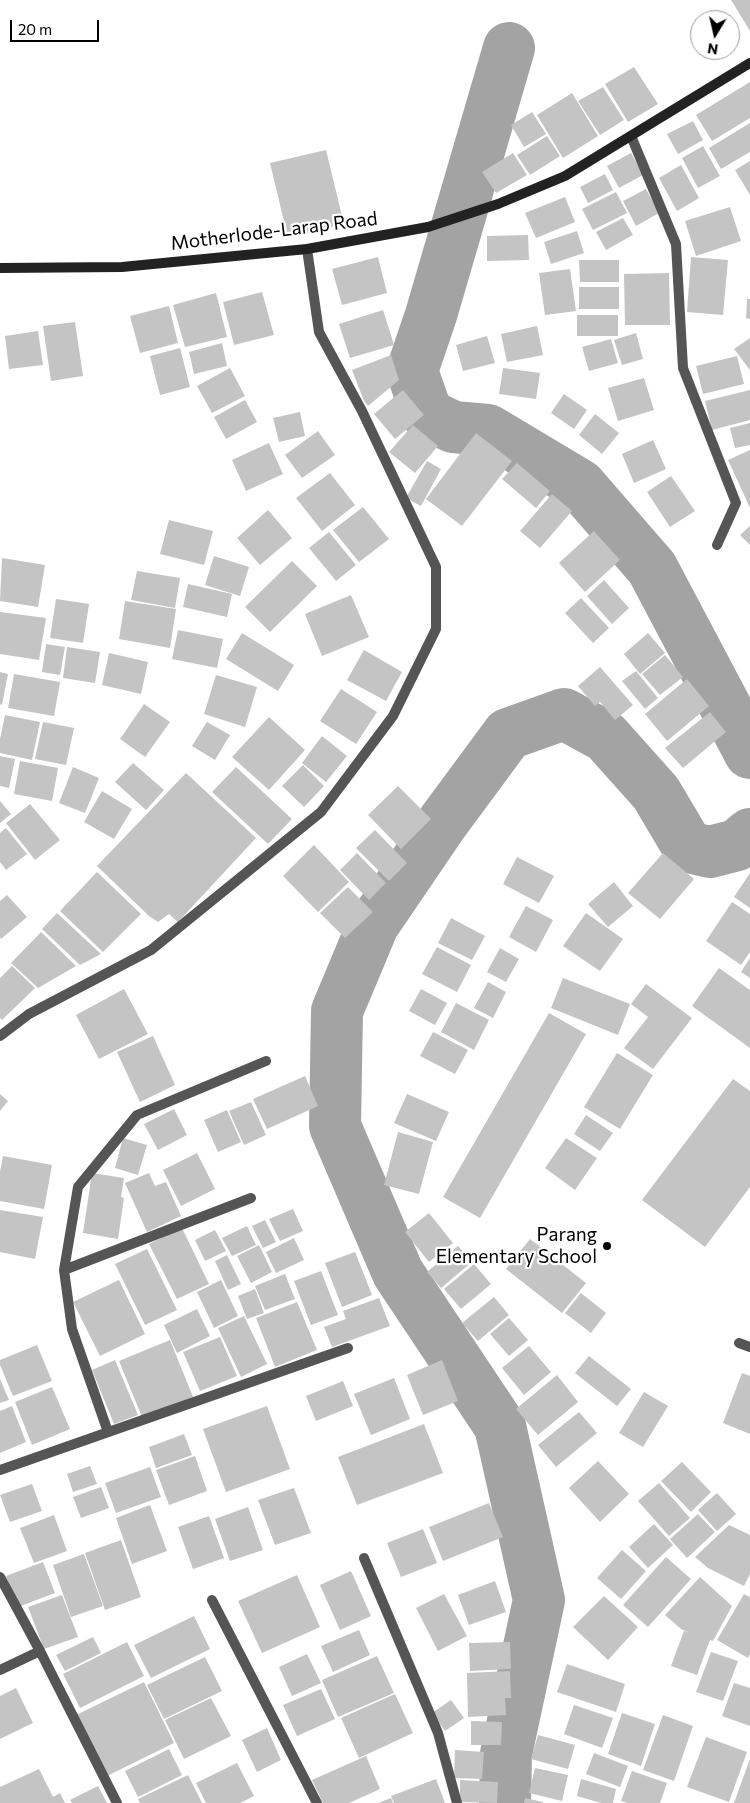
<!DOCTYPE html>
<html>
<head>
<meta charset="utf-8">
<style>
  body { margin:0 }
  #map { position:relative; width:750px; height:1803px; overflow:hidden; background:#fff; font-family:Commissioner,sans-serif }
  canvas { display:block }
  .north { position:absolute; left:690px; top:10px; width:50px; height:50px; box-sizing:border-box; background:#fff; border:1px solid #999; border-radius:50%; rotate:189deg; font-size:14px; font-weight:700; line-height:20px; text-align:center; color:#000 }
  .north::after { content:''; display:block; margin:auto; width:18px; height:22px; background:#000; clip-path:polygon(50% 0,100% 100%,50% 72%,0 100%) }
  .scale { position:absolute; left:10px; top:20px; width:89px; height:22px; box-sizing:border-box; border:2px solid #000; border-top:0; padding-left:6px; font-size:15px; line-height:18px; white-space:nowrap; color:#000; -webkit-text-stroke:4px #fff; paint-order:stroke }
</style>
</head>
<body>
<div id="map">
<canvas width="750" height="1803"></canvas>
<div class="north">N</div>
<div class="scale">20 m</div>
</div>
<script>
const c = document.querySelector('canvas').getContext('2d');
c.lineJoin = 'round';
const toPath = rows => new Path2D(rows.map(r => 'M' + r).join(''));
function trace(path, color, width, dash) { c.strokeStyle = color; c.lineWidth = width; c.lineCap = dash ? 'butt' : 'round'; c.setLineDash(dash || []); c.stroke(path); }
function fill(path, color) { c.fillStyle = color; c.fill(path, 'evenodd'); }
function write(font, color, halo, rows, align = 'center') {
  c.font = font + ' Commissioner,sans-serif'; c.lineWidth = 4.5; c.setLineDash([]); c.textBaseline = 'middle'; c.strokeStyle = halo; c.fillStyle = color; for (const [text, x, y, turn = 0] of rows) {
    c.save(); c.translate(x, y); c.rotate((+turn || 0) * Math.PI / 180); c.textAlign = isNaN(turn) ? turn : align; if (halo) c.strokeText(text, 0, 0); c.fillText(text, 0, 0); c.restore();
  }
}
trace(toPath([
  [509,48,431,315,412,371,427,414,453,427,488,430,580,485,652,568,750,753],
  [505,1803,506,1754,539,1600,500,1426,398,1273,335,1126,337,1011,373,925,443,822,508,734,564,714,606,737,656,793,688,847,710,852,737,845,750,834]
]), '#a3a3a3', 52);
fill(toPath([
  [731,0,750,0,750,31],
  [634,67,658,104,628,122,605,84],
  [750,82,750,118,712,141,696,115],
  [603,87,624,120,600,135,578,101],
  [572,93,598,136,563,158,537,115],
  [532,112,546,134,524,147,511,125],
  [693,121,703,140,678,154,667,134],
  [750,123,750,152,721,169,709,148],
  [547,136,560,156,530,175,517,155],
  [703,146,720,176,698,188,682,158],
  [326,150,344,224,288,238,270,163],
  [513,153,527,175,496,193,482,172],
  [631,153,643,175,619,188,607,166],
  [750,161,750,195,735,170],
  [681,165,699,198,677,211,659,178],
  [605,174,613,190,588,203,580,187],
  [646,189,659,213,636,226,623,201],
  [616,192,627,213,593,230,582,209],
  [565,197,575,222,536,238,525,213],
  [730,207,741,241,696,256,685,221],
  [623,218,633,235,606,250,596,232],
  [577,231,584,253,551,264,544,242],
  [528,235,529,260,487,261,487,236],
  [378,257,387,293,342,305,332,269],
  [691,257,728,260,723,315,687,312],
  [579,260,619,260,619,282,580,282],
  [570,269,576,311,545,315,539,273],
  [669,273,670,325,625,325,624,274],
  [579,287,619,287,619,309,579,309],
  [262,292,274,335,234,345,223,302],
  [216,293,227,337,185,347,173,305],
  [747,299,750,299,750,319,746,318],
  [169,306,178,343,140,353,130,316],
  [383,310,394,345,350,358,339,324],
  [577,315,618,315,618,336,577,336],
  [75,322,83,376,51,381,43,326],
  [537,326,543,355,507,362,501,334],
  [38,331,43,365,9,369,5,336],
  [636,333,643,359,622,365,614,340],
  [487,336,495,363,463,371,456,345],
  [750,338,750,370,734,349],
  [611,339,618,363,589,371,582,347],
  [222,343,227,366,194,374,189,352],
  [180,348,190,387,160,395,150,356],
  [391,355,399,380,368,406,364,401,352,370],
  [737,356,744,384,703,394,696,366],
  [230,368,245,396,212,413,197,386],
  [503,368,540,373,536,399,499,394],
  [644,378,654,410,618,421,608,388],
  [403,390,424,415,395,439,374,414],
  [750,390,750,420,712,430,705,401],
  [564,394,587,410,574,429,551,413],
  [245,400,257,422,226,439,214,417],
  [300,412,305,436,279,442,273,418],
  [595,414,619,433,602,454,579,435],
  [750,423,750,445,735,448,730,428],
  [413,425,438,446,415,473,389,452],
  [318,431,335,455,302,478,285,455],
  [476,433,512,461,462,526,426,499],
  [653,440,666,469,634,483,622,454],
  [269,443,283,474,246,491,232,460],
  [750,450,750,508,728,460],
  [427,461,441,469,421,506,406,498],
  [517,463,550,491,536,508,502,479],
  [330,473,355,505,322,531,296,498],
  [671,476,695,511,670,527,647,492],
  [552,494,572,511,540,548,520,531],
  [363,507,389,539,359,562,333,530],
  [268,510,292,538,260,565,237,538],
  [169,520,213,531,204,565,160,554],
  [750,526,750,545,740,535],
  [594,531,620,560,585,592,559,563],
  [329,532,356,565,336,581,309,548],
  [214,556,249,567,240,596,205,585],
  [2,558,45,565,38,607,0,601],
  [292,561,317,586,270,632,245,607],
  [137,571,180,578,175,608,131,600],
  [604,580,629,608,612,624,587,596],
  [188,584,232,594,227,617,183,607],
  [351,595,369,637,322,656,305,614],
  [581,598,609,628,593,643,565,613],
  [56,599,89,604,83,643,50,638],
  [125,601,176,609,170,648,119,639],
  [0,612,46,618,39,660,0,654],
  [178,630,223,639,217,668,172,659],
  [242,633,294,665,278,691,226,659],
  [648,633,665,653,640,674,624,654],
  [46,644,65,647,60,675,42,672],
  [67,647,100,652,95,683,63,678],
  [364,650,402,672,386,701,347,680],
  [109,653,148,662,141,694,102,685],
  [665,655,683,677,660,695,642,674],
  [600,667,633,705,615,720,600,702,595,706,578,686],
  [636,671,658,698,645,709,622,681],
  [0,672,8,674,2,705,0,704],
  [14,674,60,682,54,716,8,708],
  [216,675,257,687,245,727,204,714],
  [687,679,709,706,667,741,645,714],
  [341,689,377,712,356,744,320,721],
  [144,704,170,722,145,757,120,739],
  [710,712,726,732,683,768,665,748],
  [5,715,40,722,32,760,0,753,0,739],
  [269,717,305,750,269,790,232,757],
  [43,722,74,728,66,765,35,759],
  [207,722,230,735,215,760,192,746],
  [322,736,347,756,326,782,302,763],
  [0,756,15,759,9,788,0,786],
  [20,761,58,768,52,801,14,794],
  [133,763,164,790,146,810,115,782],
  [303,765,324,786,304,807,282,786],
  [73,767,99,778,85,813,59,803],
  [236,767,292,819,268,844,212,792],
  [186,773,256,838,178,922,169,914,158,922,149,916,97,866],
  [398,786,431,819,401,849,368,815],
  [102,791,132,809,114,839,84,822],
  [0,801,11,814,0,823],
  [30,804,60,840,35,860,6,823],
  [6,828,27,854,6,870,0,862,0,833],
  [375,830,407,863,389,881,356,848],
  [314,845,349,882,318,912,283,876],
  [357,853,386,883,369,900,340,870],
  [663,853,694,879,660,919,628,893],
  [517,857,554,876,539,903,503,884],
  [97,872,141,914,103,952,60,911],
  [750,873,750,908,734,897],
  [614,882,633,906,608,927,588,904],
  [348,887,373,912,345,938,320,913],
  [7,895,27,917,1,939,0,937,0,901],
  [732,902,750,914,750,952,741,965,706,941],
  [526,906,553,920,536,952,509,937],
  [57,913,101,954,80,965,42,929],
  [586,913,623,939,600,971,563,946],
  [451,918,485,936,472,960,438,943],
  [41,932,76,966,38,988,11,963],
  [437,947,471,965,457,992,422,974],
  [500,948,519,959,506,982,487,972],
  [750,958,750,978,741,972],
  [12,966,35,988,2,1020,0,1018,0,978],
  [719,968,750,990,750,1048,692,1006],
  [563,978,630,1004,618,1035,551,1008],
  [488,982,506,992,493,1018,474,1008],
  [646,984,692,1018,653,1069,624,1048,648,1017,631,1004],
  [124,989,148,1034,99,1059,76,1015],
  [421,989,447,1003,435,1025,409,1011],
  [456,1003,489,1020,474,1050,441,1032],
  [549,1013,586,1034,480,1218,443,1197],
  [433,1032,468,1050,455,1074,420,1056],
  [153,1036,175,1085,140,1102,117,1052],
  [617,1053,653,1075,620,1129,584,1107],
  [305,1076,318,1106,267,1129,253,1099],
  [733,1079,750,1091,750,1187,705,1247,642,1200],
  [0,1094,8,1101,0,1111],
  [407,1094,449,1112,436,1141,394,1123],
  [251,1102,266,1135,244,1145,229,1111],
  [174,1109,187,1135,158,1150,144,1124],
  [227,1110,241,1142,218,1152,204,1120],
  [586,1115,613,1133,600,1151,574,1134],
  [398,1132,433,1142,419,1194,384,1185],
  [123,1138,147,1145,138,1175,115,1168],
  [566,1138,597,1158,575,1190,545,1168],
  [197,1153,215,1189,181,1206,163,1170],
  [3,1156,52,1165,44,1209,0,1201,0,1172],
  [92,1173,124,1178,121,1197,124,1198,118,1239,83,1233],
  [149,1173,155,1186,166,1182,181,1216,147,1232,125,1183],
  [293,1209,303,1231,280,1241,269,1219],
  [0,1210,43,1217,35,1259,0,1252],
  [429,1213,453,1243,429,1262,405,1232],
  [265,1220,276,1242,263,1248,252,1226],
  [247,1226,256,1245,232,1256,222,1238],
  [182,1228,209,1284,177,1299,149,1244],
  [215,1230,226,1251,205,1261,195,1240],
  [294,1238,304,1260,276,1273,266,1252],
  [530,1239,586,1283,562,1313,506,1269],
  [259,1245,272,1272,251,1283,237,1256],
  [458,1246,472,1262,441,1288,427,1272],
  [147,1249,177,1310,145,1325,115,1264],
  [355,1252,372,1295,342,1307,325,1263],
  [227,1255,241,1284,228,1290,215,1261],
  [474,1264,491,1284,461,1309,444,1289],
  [321,1271,338,1315,311,1325,294,1281],
  [285,1274,295,1299,265,1310,255,1286],
  [119,1280,145,1334,100,1356,73,1302],
  [221,1280,238,1316,214,1328,197,1292],
  [255,1289,264,1313,247,1319,238,1296],
  [581,1293,606,1313,591,1333,565,1313],
  [494,1297,509,1315,478,1341,462,1323],
  [379,1298,390,1326,332,1347,324,1327,346,1319,343,1311],
  [297,1302,317,1350,275,1367,256,1318],
  [197,1309,210,1336,177,1353,164,1325],
  [244,1316,267,1364,241,1377,218,1328],
  [509,1318,528,1340,509,1356,490,1334],
  [220,1337,237,1376,200,1391,183,1352],
  [170,1340,193,1397,142,1417,119,1361],
  [37,1345,52,1381,13,1396,0,1365,0,1360],
  [529,1346,551,1372,524,1395,502,1368],
  [589,1356,631,1389,617,1406,575,1373],
  [115,1360,138,1415,114,1424,92,1370],
  [442,1360,458,1401,423,1415,407,1375],
  [742,1373,750,1376,750,1434,723,1423],
  [557,1375,578,1402,538,1435,516,1409],
  [394,1378,410,1419,371,1435,354,1394],
  [0,1379,9,1400,0,1403],
  [343,1381,353,1406,316,1421,306,1396],
  [52,1387,70,1429,32,1445,15,1402],
  [644,1392,668,1406,643,1447,619,1433],
  [12,1406,26,1442,0,1453,0,1411],
  [267,1406,290,1469,226,1492,203,1429],
  [579,1412,597,1433,556,1467,538,1445],
  [424,1424,443,1473,357,1505,338,1457],
  [184,1434,192,1455,156,1468,149,1447],
  [195,1456,207,1491,169,1505,156,1470],
  [598,1461,629,1494,600,1522,569,1488],
  [682,1462,711,1492,691,1512,661,1481],
  [90,1466,97,1484,73,1492,67,1474],
  [150,1467,161,1497,116,1513,105,1483],
  [659,1483,690,1518,669,1536,638,1501],
  [32,1484,42,1511,10,1522,0,1495],
  [101,1487,109,1508,81,1518,73,1497],
  [294,1488,311,1533,275,1545,258,1500],
  [717,1493,736,1514,717,1531,698,1510],
  [489,1503,503,1537,443,1561,429,1527],
  [150,1505,167,1551,132,1564,116,1518],
  [248,1507,263,1550,230,1561,215,1519],
  [698,1514,715,1532,687,1558,670,1539],
  [54,1515,67,1551,34,1563,20,1528],
  [209,1516,224,1558,193,1569,178,1527],
  [654,1524,673,1545,648,1568,629,1547],
  [729,1525,750,1535,750,1574,744,1586,708,1568,695,1557],
  [423,1529,437,1563,401,1577,387,1543],
  [121,1540,141,1597,105,1610,85,1553],
  [622,1550,646,1571,621,1599,597,1578],
  [84,1554,103,1606,71,1617,53,1565],
  [666,1557,691,1579,648,1627,623,1605],
  [43,1562,55,1593,18,1607,6,1576],
  [351,1571,371,1616,340,1630,320,1585],
  [297,1575,320,1627,262,1653,238,1601],
  [700,1577,732,1606,713,1641,710,1640,697,1675,671,1666,684,1631,690,1633,681,1629,665,1615],
  [495,1581,506,1612,469,1625,458,1595],
  [444,1594,467,1636,438,1651,416,1608],
  [744,1594,750,1597,750,1654,748,1658,717,1640],
  [62,1595,78,1637,44,1649,28,1607],
  [604,1596,638,1627,608,1660,573,1627],
  [194,1616,210,1649,151,1678,134,1645],
  [359,1630,370,1655,333,1672,321,1646],
  [93,1637,101,1653,65,1671,56,1655],
  [127,1642,144,1676,80,1708,63,1674],
  [510,1642,511,1669,470,1671,469,1643],
  [711,1652,738,1661,723,1701,696,1692],
  [307,1654,321,1683,292,1696,279,1667],
  [377,1656,394,1693,338,1717,322,1680],
  [205,1657,222,1691,164,1719,147,1685],
  [567,1664,625,1684,616,1712,557,1692],
  [510,1671,511,1698,505,1698,506,1715,468,1717,467,1673],
  [144,1682,174,1743,107,1776,76,1715],
  [734,1683,750,1688,750,1726,722,1716],
  [16,1688,33,1723,0,1739,0,1696],
  [321,1689,335,1719,297,1736,283,1705],
  [395,1694,413,1733,359,1758,341,1718],
  [211,1698,231,1736,184,1759,165,1720],
  [451,1700,464,1718,445,1731,432,1713],
  [574,1705,613,1718,602,1748,564,1734],
  [622,1713,655,1724,641,1766,608,1754],
  [663,1715,693,1726,674,1781,643,1770],
  [471,1721,502,1722,501,1745,471,1745],
  [267,1728,281,1760,257,1772,242,1740],
  [538,1735,575,1745,568,1769,531,1759],
  [706,1737,747,1752,729,1802,687,1787],
  [169,1749,182,1775,138,1797,125,1771],
  [455,1750,484,1752,482,1779,454,1778],
  [594,1753,628,1766,620,1787,586,1774],
  [366,1756,380,1789,349,1803,323,1803,312,1780],
  [750,1759,750,1803,734,1803],
  [237,1763,254,1796,240,1803,206,1803,196,1783],
  [535,1768,568,1775,562,1801,529,1793],
  [39,1769,53,1797,60,1793,65,1803,0,1803,0,1787],
  [632,1771,667,1783,660,1803,628,1803,621,1801],
  [188,1775,202,1803,140,1803,138,1799],
  [436,1779,445,1803,394,1803,391,1796],
  [581,1779,616,1789,613,1803,601,1803,577,1796],
  [460,1780,498,1782,497,1803,460,1802],
  [98,1786,107,1803,72,1803,70,1800],
  [391,1798,393,1803,378,1803],
  [525,1798,543,1802,543,1803,524,1803]
]), '#c4c4c4');
trace(toPath([
  [631,136,676,244,683,368,736,503,717,545],
  [0,1036,29,1014,151,950,321,812,393,716,436,629,436,567,362,411,319,332,307,249],
  [64,1270,251,1198],
  [739,1343,750,1347],
  [108,1432,72,1329,64,1270,78,1187,137,1115,266,1061],
  [0,1470,348,1348],
  [364,1558,438,1733,457,1803],
  [0,1577,40,1651,0,1670],
  [212,1600,317,1803],
  [40,1651,117,1803]
]), '#555', 10);
trace(toPath([
  [0,268,122,267,307,249,428,227,498,204,565,176,750,63]
]), '#222', 10);
for (const [x, y, r, color] of [
  [607,1246,5,"#000"]
]) { const dot = new Path2D(); dot.arc(x, y, r, 0, 2 * Math.PI); c.fillStyle = color; c.fill(dot); trace(dot, '#fff', 2); }
write('19px', '#000', '#fff', [
  ["Motherlode-Larap Road",274,231,-7]
]);
write('19px', '#000', '#fff', [
  ["Parang",597,1235],
  ["Elementary School",597,1257]
], 'right');
</script>
</body>
</html>
